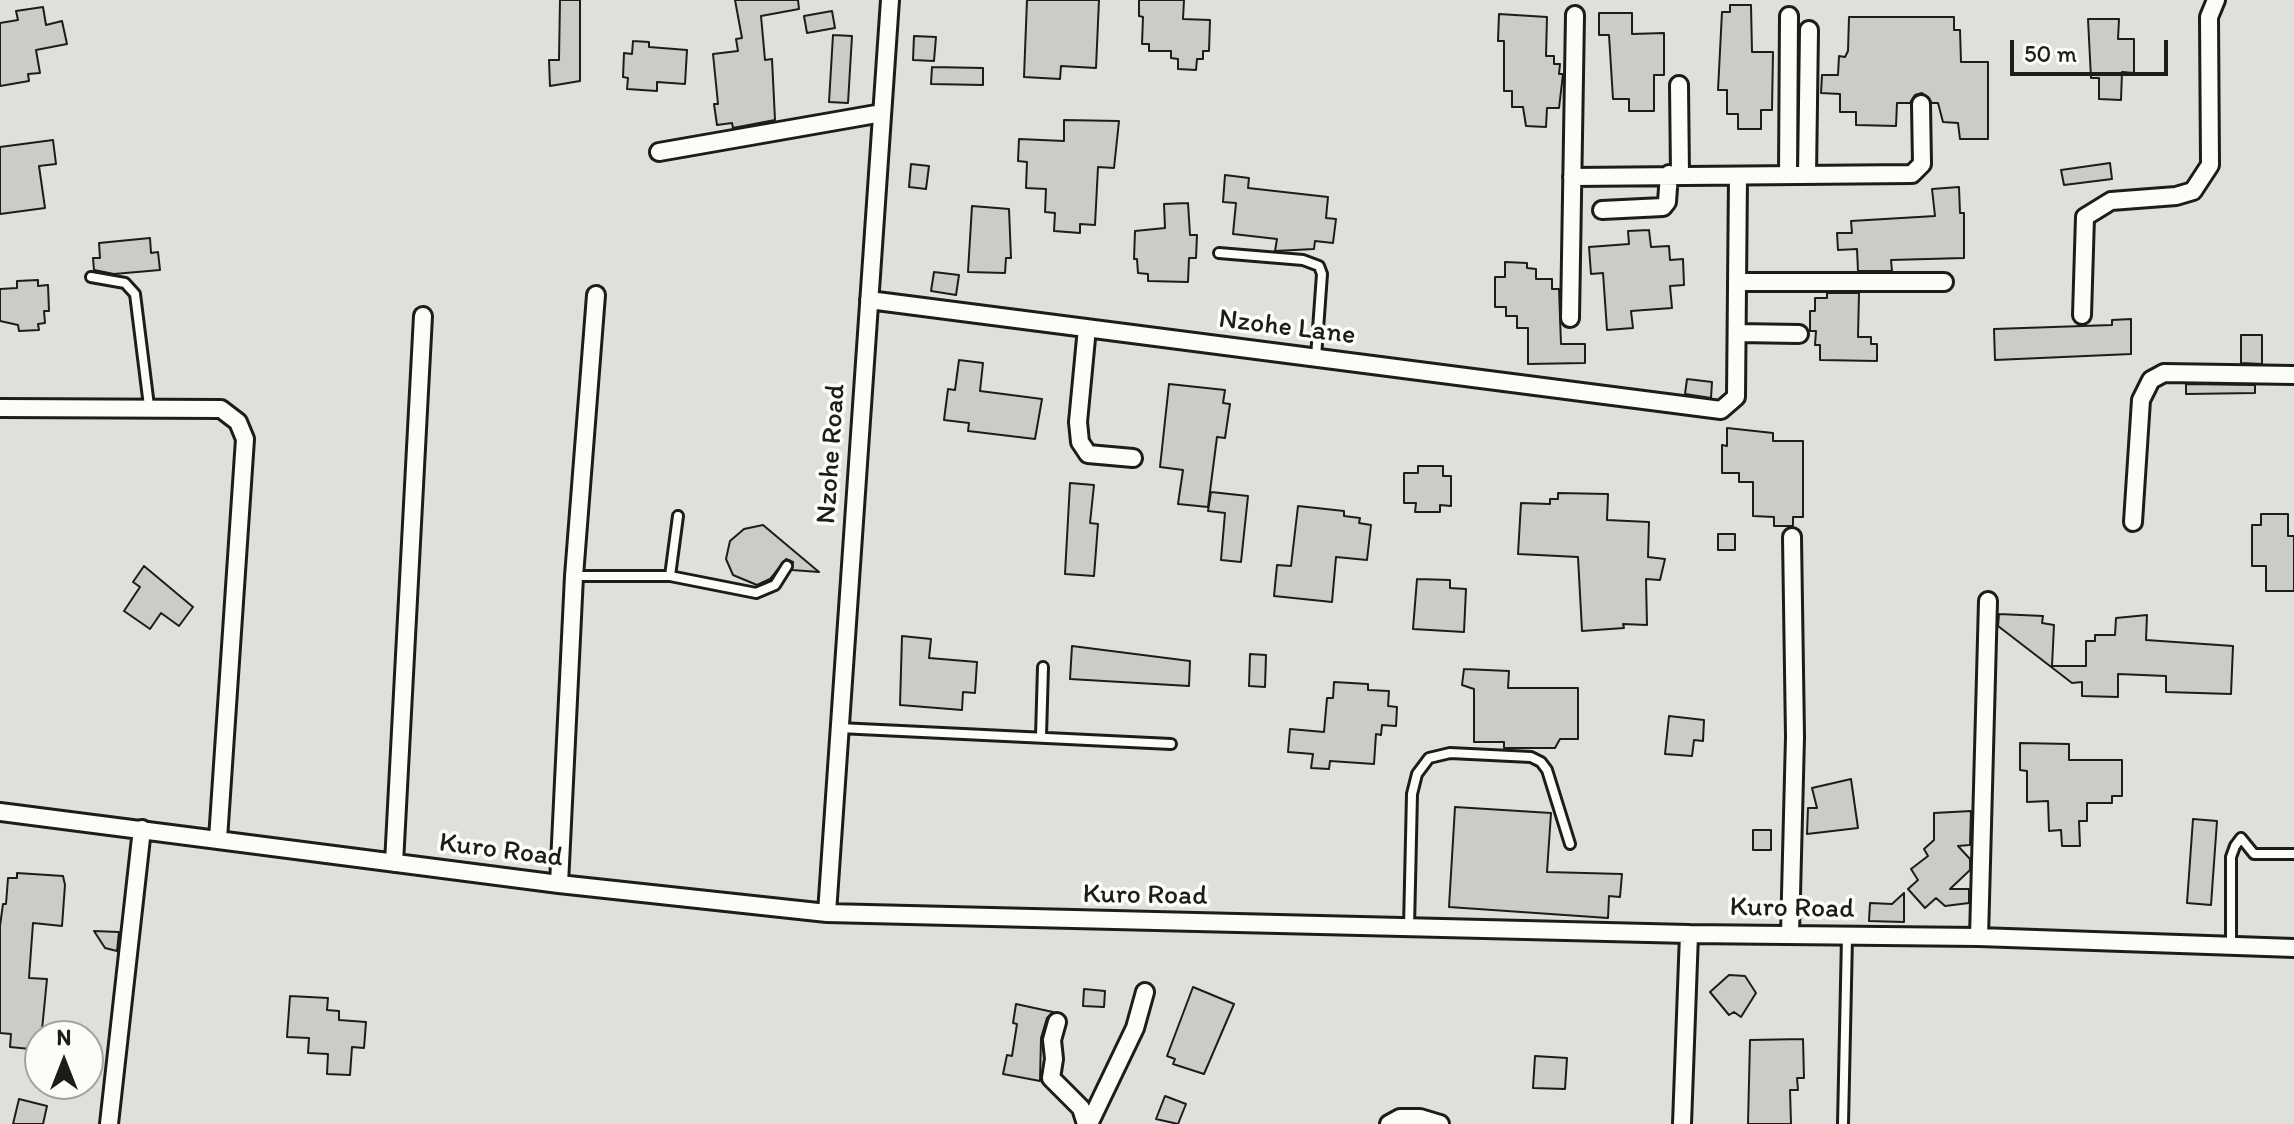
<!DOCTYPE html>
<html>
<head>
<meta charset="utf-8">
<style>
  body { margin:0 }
  #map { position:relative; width:2294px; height:1124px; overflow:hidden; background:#fdfcf7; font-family:Itim,sans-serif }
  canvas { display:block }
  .north { position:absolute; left:24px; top:1020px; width:80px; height:80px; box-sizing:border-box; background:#fdfcf7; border:2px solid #a3a29f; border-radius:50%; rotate:0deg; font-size:22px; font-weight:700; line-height:32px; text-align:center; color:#1c1c1c }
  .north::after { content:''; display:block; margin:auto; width:28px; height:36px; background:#1c1c1c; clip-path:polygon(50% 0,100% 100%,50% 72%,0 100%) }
  .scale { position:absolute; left:2010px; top:40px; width:158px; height:36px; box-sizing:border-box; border:4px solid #1c1c1c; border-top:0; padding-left:10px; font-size:24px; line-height:28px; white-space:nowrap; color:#1c1c1c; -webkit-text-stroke:6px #fdfcf7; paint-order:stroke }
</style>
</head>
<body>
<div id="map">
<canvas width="2294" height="1124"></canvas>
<div class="north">N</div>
<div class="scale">50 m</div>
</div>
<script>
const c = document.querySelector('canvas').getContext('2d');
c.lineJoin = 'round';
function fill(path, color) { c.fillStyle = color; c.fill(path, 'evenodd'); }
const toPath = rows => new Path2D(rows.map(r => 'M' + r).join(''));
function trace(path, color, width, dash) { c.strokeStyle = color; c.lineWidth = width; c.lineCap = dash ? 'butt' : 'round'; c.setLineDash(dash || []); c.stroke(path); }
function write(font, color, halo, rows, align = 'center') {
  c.font = font + ' Itim,sans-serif'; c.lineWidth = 7; c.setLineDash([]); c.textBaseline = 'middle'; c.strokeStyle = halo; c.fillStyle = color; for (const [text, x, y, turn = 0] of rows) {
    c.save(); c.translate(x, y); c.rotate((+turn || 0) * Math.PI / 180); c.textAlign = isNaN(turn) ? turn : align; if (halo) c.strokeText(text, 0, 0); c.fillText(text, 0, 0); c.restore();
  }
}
fill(toPath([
  [0,0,2294,0,2294,1124,0,1124],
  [40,1036,88,1036,88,1084,40,1084]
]), '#e0dfdb');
const building = toPath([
  [560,0,580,0,580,81,550,86,549,60,559,60,560,0],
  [735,0,798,0,799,9,761,16,765,60,772,59,775,120,733,128,732,123,717,125,714,104,718,104,713,54,738,51,736,39,742,38,735,0],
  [1027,0,1099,0,1096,68,1061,66,1060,79,1024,77,1027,0],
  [1139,0,1184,0,1183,19,1210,20,1209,51,1203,51,1203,59,1197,59,1196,70,1178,69,1178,59,1171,58,1171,51,1149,51,1149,44,1142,44,1143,17,1139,16,1139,0],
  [1730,5,1751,5,1752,52,1773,52,1772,110,1761,110,1761,129,1738,129,1738,114,1727,114,1727,90,1718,90,1722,12,1730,12,1730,5],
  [43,7,46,25,62,21,67,44,36,50,40,73,28,74,29,81,0,86,0,23,18,20,16,11,43,7],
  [832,11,835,28,807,33,804,16,832,11],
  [1599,13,1632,13,1632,34,1664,33,1664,75,1654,75,1654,111,1629,111,1629,99,1613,99,1609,35,1599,35,1599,13],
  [1499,14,1547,17,1546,56,1554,56,1554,64,1560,64,1559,74,1563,74,1559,108,1547,108,1546,127,1526,126,1523,107,1512,107,1512,91,1504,91,1504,41,1498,41,1499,14],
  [1849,17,1954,17,1954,30,1960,30,1961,62,1988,62,1988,139,1960,139,1958,123,1943,122,1938,103,1932,103,1922,93,1915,95,1910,103,1897,103,1896,126,1856,125,1856,112,1840,112,1840,94,1821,93,1822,75,1838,75,1839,56,1845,57,1848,51,1849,17],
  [2088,19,2119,19,2118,39,2134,39,2134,73,2122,72,2121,100,2099,99,2099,78,2091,78,2088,19],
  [833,35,852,36,848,103,829,102,833,35],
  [914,36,936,37,934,61,913,60,914,36],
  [633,41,649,42,649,47,687,50,685,84,657,82,657,91,627,89,628,78,623,77,624,53,632,54,633,41],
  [932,67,983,68,983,85,931,84,932,67],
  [1064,120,1119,121,1114,168,1098,167,1095,225,1080,224,1080,233,1054,231,1055,213,1045,212,1046,189,1026,188,1027,162,1018,161,1019,139,1064,141,1064,120],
  [53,140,56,164,39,166,45,208,0,214,0,147,53,140],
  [2110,163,2112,179,2064,185,2061,170,2110,163],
  [911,164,929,166,926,189,909,187,911,164],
  [1225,175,1249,178,1248,188,1328,197,1326,218,1336,219,1333,243,1315,241,1314,249,1275,251,1277,239,1233,234,1236,203,1223,202,1225,175],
  [1959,187,1960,213,1964,213,1964,258,1891,260,1892,271,1858,271,1857,249,1838,250,1837,233,1852,233,1851,221,1935,216,1932,189,1959,187],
  [1188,203,1190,235,1197,235,1196,258,1189,258,1188,282,1148,281,1148,274,1138,273,1137,259,1134,259,1135,231,1165,228,1164,204,1188,203],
  [972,206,1009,209,1011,258,1006,258,1005,273,968,272,972,206],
  [1649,230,1651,247,1669,246,1670,260,1683,259,1684,285,1670,286,1672,308,1631,311,1633,328,1607,330,1603,273,1591,274,1589,247,1629,244,1628,231,1649,230],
  [150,238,151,253,158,252,160,270,114,274,94,270,93,258,100,258,99,243,150,238],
  [1505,262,1527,263,1527,268,1536,269,1536,279,1552,279,1552,289,1559,289,1561,344,1585,344,1585,363,1528,364,1528,328,1517,328,1517,316,1506,316,1506,307,1495,307,1495,277,1505,277,1505,262],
  [934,272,959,275,956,295,931,291,934,272],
  [38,280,38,286,48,285,49,311,44,311,45,323,38,324,39,330,19,331,18,325,0,321,0,289,17,288,17,281,38,280],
  [1827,293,1859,293,1858,337,1871,337,1871,344,1877,344,1877,361,1820,360,1820,345,1815,345,1816,331,1810,331,1810,311,1815,311,1815,298,1827,298,1827,293],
  [2131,319,2131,354,1995,360,1994,329,2112,325,2112,320,2131,319],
  [2241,335,2262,335,2262,364,2241,363,2241,335],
  [959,360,983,363,980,391,1042,399,1035,439,968,431,969,423,944,420,948,389,955,390,959,360],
  [1687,379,1712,382,1711,398,1685,394,1687,379],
  [1169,384,1225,390,1223,403,1230,404,1225,438,1217,437,1208,507,1178,504,1183,470,1160,467,1169,384],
  [2186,384,2255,385,2255,393,2186,394,2186,384],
  [1727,428,1773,433,1773,441,1803,441,1803,517,1793,517,1793,526,1774,526,1774,517,1753,516,1753,482,1739,482,1739,473,1722,473,1722,445,1727,446,1727,428],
  [1418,466,1443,466,1443,476,1451,476,1451,506,1440,505,1440,512,1415,512,1416,503,1404,503,1404,473,1418,473,1418,466],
  [1070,483,1094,485,1090,523,1098,524,1094,576,1065,574,1070,483],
  [1211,492,1248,496,1241,562,1221,560,1225,513,1208,511,1211,492],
  [1558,493,1608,494,1607,520,1649,522,1648,557,1665,559,1660,580,1646,579,1647,625,1623,624,1624,628,1582,631,1578,557,1518,554,1521,503,1550,504,1550,499,1558,499,1558,493],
  [1298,506,1344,511,1344,516,1360,518,1359,523,1371,525,1367,560,1336,557,1332,602,1274,596,1277,565,1291,566,1298,506],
  [2261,514,2288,514,2288,536,2294,536,2294,591,2266,591,2266,566,2252,566,2252,525,2261,525,2261,514],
  [763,525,819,572,792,570,793,562,786,559,770,579,757,585,733,575,726,559,730,541,744,529,763,525],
  [1718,534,1735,534,1735,550,1718,550,1718,534],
  [144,566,193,607,179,626,161,613,150,629,124,611,140,587,133,582,144,566],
  [1417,579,1450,580,1450,588,1466,589,1464,632,1413,629,1417,579],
  [1999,614,2043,616,2042,623,2054,625,2052,666,2086,666,2086,641,2095,641,2095,635,2115,635,2116,618,2147,615,2146,640,2233,646,2231,694,2166,692,2166,676,2118,674,2118,697,2082,696,2082,682,2072,683,1998,626,1999,614],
  [902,636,931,639,929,658,977,662,975,693,963,692,962,710,900,705,902,636],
  [1072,646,1190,661,1189,686,1070,679,1072,646],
  [1250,654,1266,655,1265,687,1249,686,1250,654],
  [1464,669,1509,671,1508,688,1578,688,1578,739,1560,739,1555,748,1504,748,1504,742,1474,742,1474,689,1462,685,1464,669],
  [1334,682,1368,684,1368,690,1389,691,1388,706,1397,707,1396,726,1382,725,1381,735,1376,734,1374,764,1330,761,1329,769,1311,768,1313,754,1288,752,1290,729,1324,732,1327,698,1333,698,1334,682],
  [1669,716,1704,720,1703,741,1694,740,1692,756,1665,754,1669,716],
  [2020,743,2069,744,2069,760,2122,760,2122,796,2112,796,2112,803,2087,803,2087,821,2079,821,2080,846,2062,846,2061,830,2049,831,2048,801,2027,802,2027,771,2020,770,2020,743],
  [1851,779,1858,828,1807,834,1808,808,1817,808,1812,788,1851,779],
  [1455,807,1551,813,1547,872,1622,874,1620,897,1609,896,1608,918,1449,907,1455,807],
  [1971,811,1970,845,1958,846,1970,859,1970,870,1950,889,1969,889,1969,903,1945,906,1936,898,1925,908,1908,889,1918,880,1911,869,1928,856,1924,849,1934,840,1934,813,1971,811],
  [2193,819,2217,821,2211,905,2187,903,2193,819],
  [1753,830,1771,830,1771,850,1753,850,1753,830],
  [17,873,63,876,65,885,62,926,33,923,29,978,47,979,40,1050,10,1047,11,1034,0,1033,0,926,3,904,6,904,8,878,17,878,17,873],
  [1904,893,1904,922,1869,921,1870,903,1892,904,1904,893],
  [94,931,119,932,117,951,105,948,94,931],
  [1729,975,1745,976,1756,993,1741,1017,1734,1012,1729,1015,1710,992,1729,975],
  [1193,987,1234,1004,1204,1074,1173,1064,1175,1059,1167,1056,1193,987],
  [1084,989,1105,991,1104,1007,1083,1006,1084,989],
  [290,996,328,998,327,1010,339,1011,339,1020,366,1022,364,1048,352,1047,350,1075,327,1074,328,1054,308,1053,309,1038,287,1037,290,996],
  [1016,1004,1053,1012,1047,1018,1041,1038,1040,1081,1003,1074,1007,1055,1012,1056,1017,1024,1013,1023,1016,1004],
  [1803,1039,1804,1078,1797,1078,1798,1090,1790,1090,1791,1124,1748,1124,1750,1040,1803,1039],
  [1535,1056,1567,1058,1565,1089,1533,1088,1535,1056],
  [1165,1096,1186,1104,1178,1124,1156,1119,1165,1096],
  [19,1099,47,1106,43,1124,13,1124,19,1099]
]);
fill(building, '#cccbc8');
trace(building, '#1c1c1c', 2);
const service = toPath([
  [1219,253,1303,260,1319,266,1322,274,1316,357],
  [91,277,125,283,135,294,149,406],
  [574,576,670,576,756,593,775,585,787,566],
  [670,576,678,516],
  [839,728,1171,744],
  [1041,736,1043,667],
  [1409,927,1412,794,1417,774,1429,758,1450,753,1531,757,1541,762,1547,770,1570,844],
  [2231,946,2231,857,2235,846,2241,838,2254,854,2294,854],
  [1843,1124,1847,937]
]);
const minor = toPath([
  [1679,85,1680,174],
  [659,152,882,113],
  [1788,175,1789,16],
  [1807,175,1809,30],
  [1572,177,1912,174,1922,164,1921,104],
  [1602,210,1663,207,1667,202,1669,174],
  [1738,282,1944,282],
  [869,300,1721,410,1736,397,1738,176],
  [2082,315,2085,217,2111,201,2176,196,2193,191,2210,165,2209,17,2216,0],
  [1570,318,1575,15],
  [1087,328,1078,422,1080,442,1088,454,1133,458],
  [1738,333,1799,334],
  [0,408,221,409,238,422,245,439,218,839],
  [2133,522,2141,400,2151,380,2164,373,2294,375],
  [0,812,559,884,827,913,1689,934,1979,937,2294,948],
  [394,863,423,316],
  [559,884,574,576,596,295],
  [827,913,890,0],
  [1790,934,1795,737,1792,537],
  [1979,937,1988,601],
  [1057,1022,1052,1040,1054,1059,1051,1078,1081,1108,1086,1124],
  [109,1124,142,829],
  [1089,1124,1135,1028,1145,992],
  [1389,1124,1400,1118,1420,1118,1440,1124],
  [1682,1124,1689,934]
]);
trace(service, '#1c1c1c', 14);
trace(minor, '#1c1c1c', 22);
trace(service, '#fdfcf7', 8);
trace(minor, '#fdfcf7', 16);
write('28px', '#1c1c1c', '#fdfcf7', [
  ["Nzohe Lane",1287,328,7],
  ["Nzohe Road",832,454,-86],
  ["Kuro Road",501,851,7],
  ["Kuro Road",1145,896,1],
  ["Kuro Road",1792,909,1]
]);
</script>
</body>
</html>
